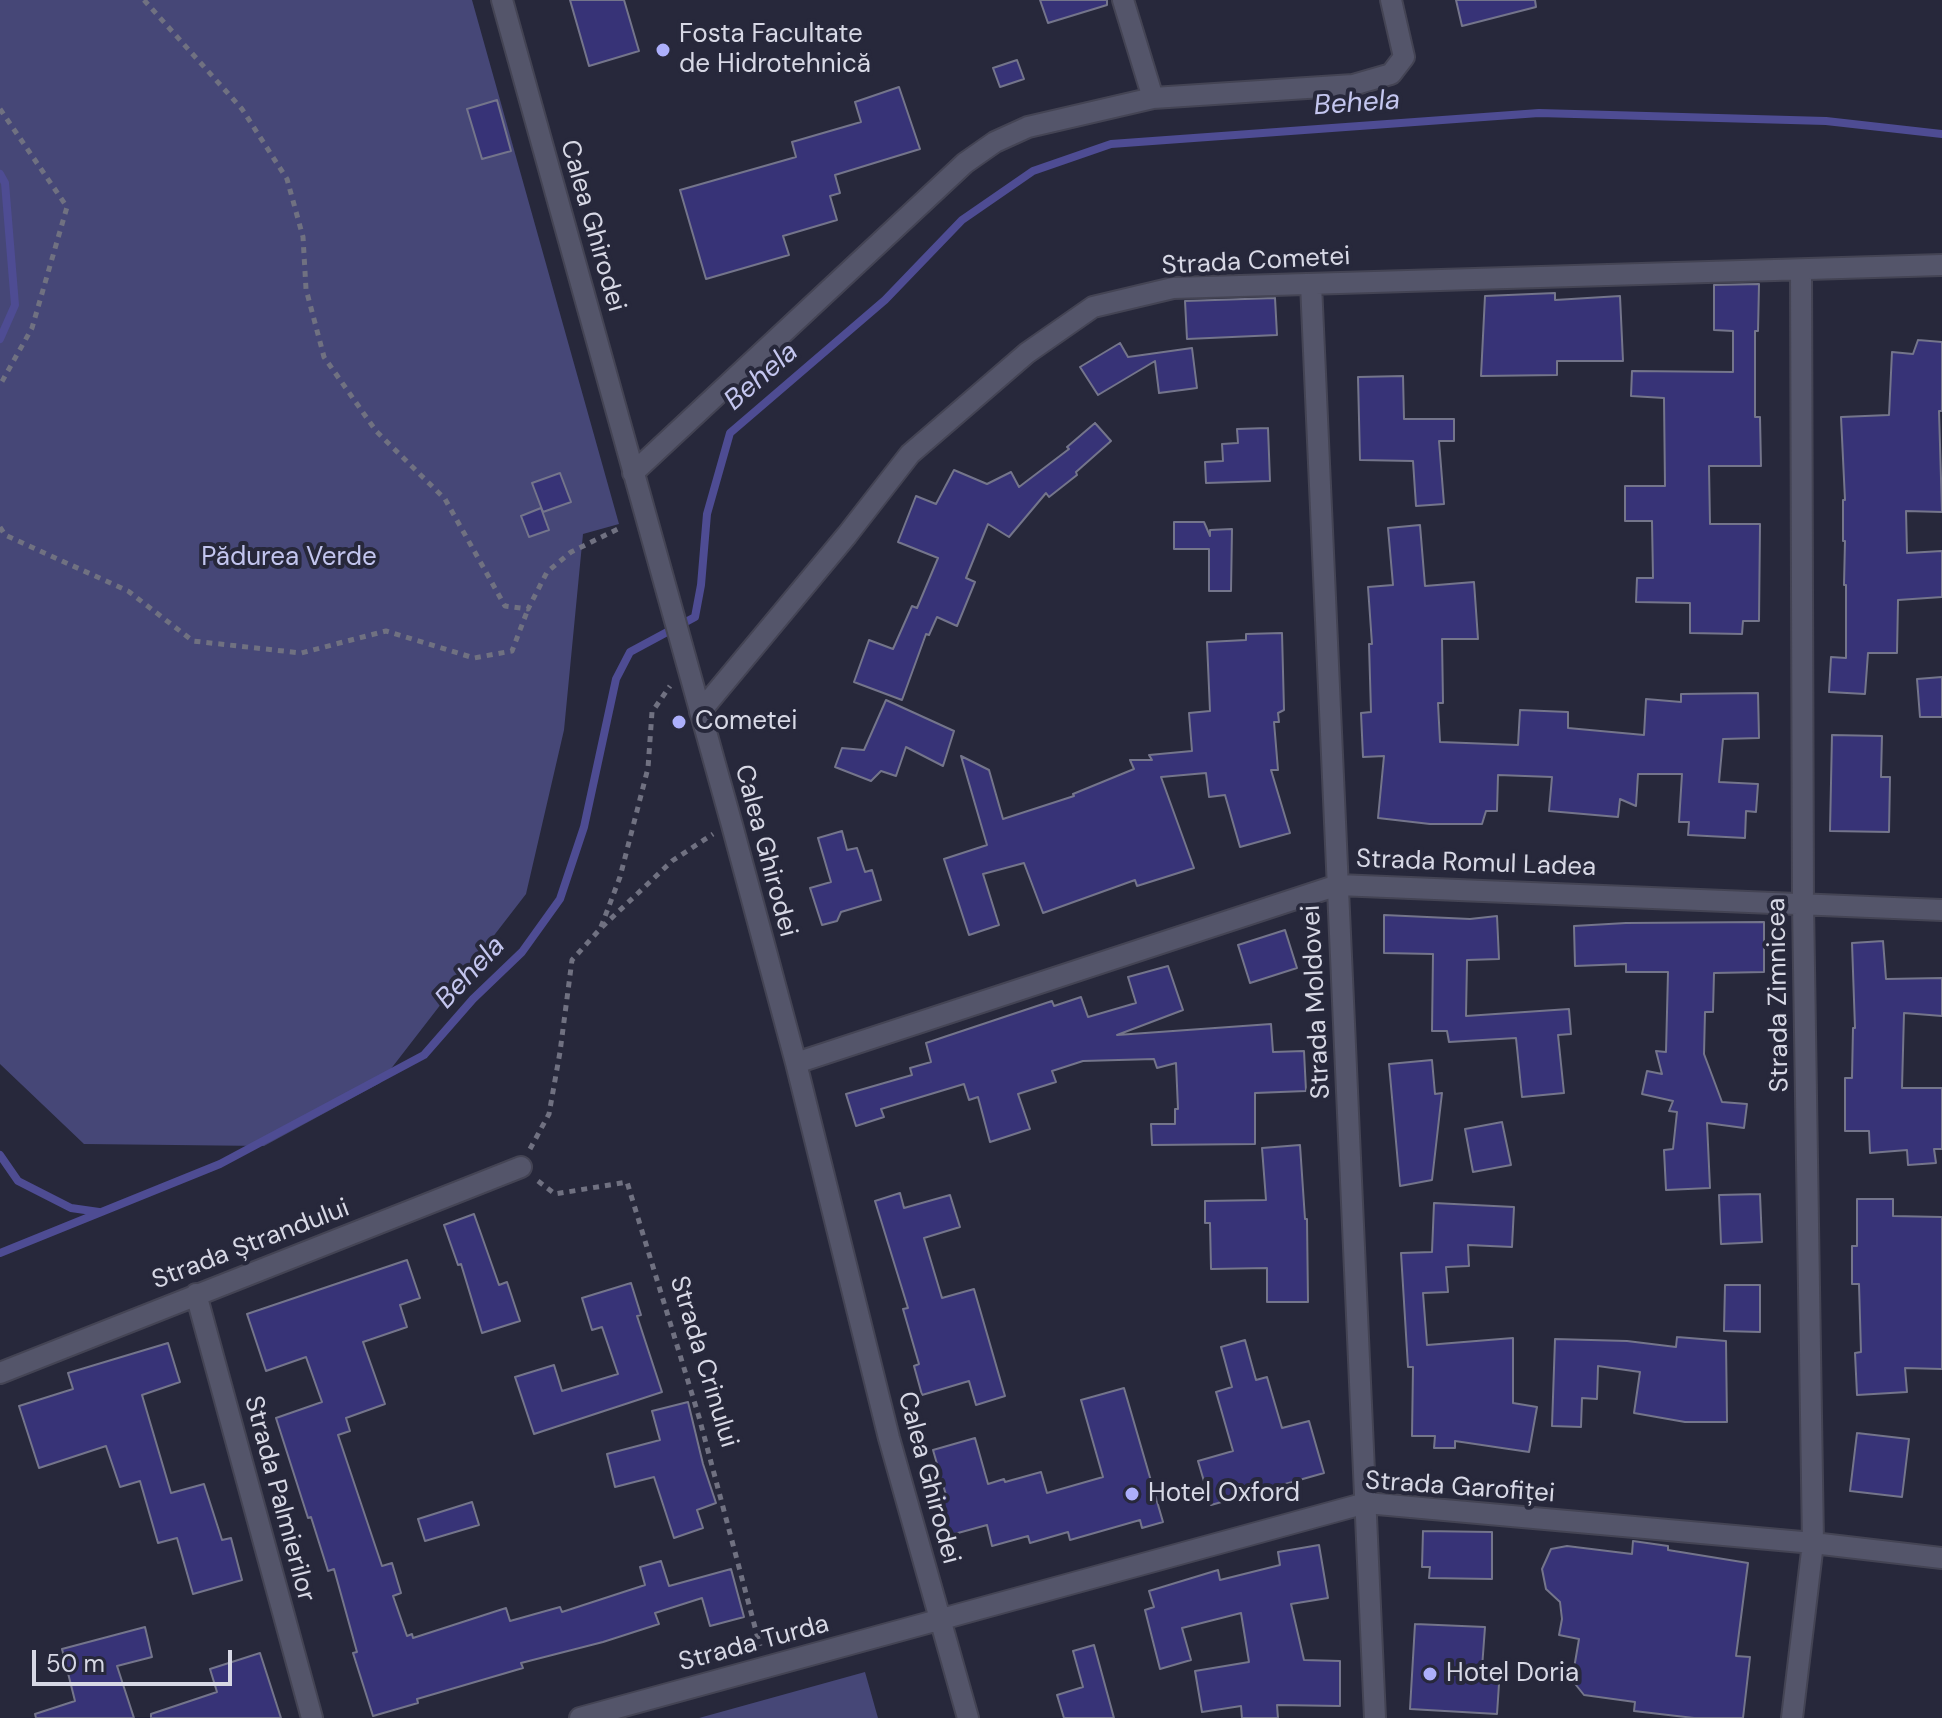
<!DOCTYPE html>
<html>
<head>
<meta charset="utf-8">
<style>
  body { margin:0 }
  #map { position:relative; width:1942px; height:1718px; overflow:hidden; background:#27283b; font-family:"DM Sans",sans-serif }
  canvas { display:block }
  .scale { position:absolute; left:32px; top:1650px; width:200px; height:36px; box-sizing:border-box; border:4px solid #d7d8e5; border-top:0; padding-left:10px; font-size:24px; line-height:28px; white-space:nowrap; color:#d7d8e5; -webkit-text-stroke:6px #27283b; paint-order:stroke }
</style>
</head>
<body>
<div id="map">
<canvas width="1942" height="1718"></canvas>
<div class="scale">50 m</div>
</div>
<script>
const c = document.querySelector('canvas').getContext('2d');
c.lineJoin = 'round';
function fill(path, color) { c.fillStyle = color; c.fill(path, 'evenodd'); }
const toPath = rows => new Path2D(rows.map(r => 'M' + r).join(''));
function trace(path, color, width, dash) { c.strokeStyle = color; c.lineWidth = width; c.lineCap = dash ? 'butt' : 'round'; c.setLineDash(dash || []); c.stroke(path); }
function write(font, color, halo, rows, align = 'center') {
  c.font = font + ' "DM Sans",sans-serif'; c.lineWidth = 8; c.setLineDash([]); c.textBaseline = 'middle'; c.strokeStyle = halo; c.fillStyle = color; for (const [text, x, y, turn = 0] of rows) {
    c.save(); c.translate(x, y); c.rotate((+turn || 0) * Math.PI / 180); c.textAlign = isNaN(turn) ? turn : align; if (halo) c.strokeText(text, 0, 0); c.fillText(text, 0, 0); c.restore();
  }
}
fill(toPath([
  [0,0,472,0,619,524,583,534,564,730,526,894,380,1083,264,1146,84,1144,0,1064],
  [865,1672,878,1718,699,1718]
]), '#464777');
trace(toPath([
  [0,174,5,183,15,305,0,339],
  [0,1155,18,1181,71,1208,99,1212],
  [0,1253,220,1164,424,1055,473,999,522,952,560,899,584,827,616,679,630,652,695,617,701,585,707,514,730,433,885,300,962,220,1033,171,1111,144,1539,113,1826,121,1942,134]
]), '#4e4c93', 8);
const building = toPath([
  [570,0,624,0,639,51,589,66,570,0],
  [1040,0,1107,0,1107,5,1048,23,1040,0],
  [1456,0,1535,0,1536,7,1462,26,1456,0],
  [1017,60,1024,79,1000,87,993,68,1017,60],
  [899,87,920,149,835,175,840,193,830,196,837,220,783,236,789,255,706,279,680,190,796,157,792,142,861,122,855,102,899,87],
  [497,100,511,151,482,159,467,109,497,100],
  [1759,284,1758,331,1755,331,1755,417,1760,417,1761,466,1709,466,1710,524,1760,524,1759,621,1743,621,1742,634,1690,633,1690,603,1636,602,1637,578,1653,578,1652,521,1625,521,1625,486,1665,486,1664,398,1631,396,1632,371,1733,372,1733,331,1714,330,1714,285,1759,284],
  [1555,293,1555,300,1620,296,1623,361,1557,361,1557,375,1481,376,1485,296,1555,293],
  [1275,298,1277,335,1187,339,1185,301,1275,298],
  [1918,340,1942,342,1942,411,1939,411,1942,512,1906,511,1907,553,1942,551,1942,597,1898,600,1897,653,1868,653,1865,694,1829,692,1831,657,1846,658,1846,585,1844,585,1845,541,1843,541,1843,500,1845,500,1841,417,1889,415,1892,352,1913,354,1918,340],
  [1120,343,1128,357,1192,348,1197,388,1159,393,1155,361,1098,395,1080,367,1120,343],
  [1403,376,1404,419,1454,419,1454,441,1439,441,1444,504,1416,506,1413,461,1360,460,1358,377,1403,376],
  [1095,423,1111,441,1076,472,1077,475,1049,497,1046,493,1009,537,988,524,966,578,975,582,957,626,937,617,929,635,926,634,902,700,854,682,869,640,893,649,912,606,917,608,938,558,898,542,916,496,936,504,954,470,987,484,1011,472,1019,487,1069,449,1067,447,1095,423],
  [1268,428,1270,481,1206,483,1205,462,1223,461,1222,444,1238,443,1237,429,1268,428],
  [560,473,571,502,543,512,532,483,560,473],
  [541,508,549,530,529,537,521,516,541,508],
  [1174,522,1204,522,1210,536,1210,530,1232,529,1231,591,1209,591,1209,549,1174,549,1174,522],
  [1420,525,1425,586,1474,582,1478,639,1442,639,1443,703,1438,703,1440,742,1518,745,1520,710,1568,712,1568,728,1644,735,1646,699,1681,702,1681,694,1758,693,1759,738,1723,739,1719,782,1758,784,1756,812,1746,811,1745,838,1688,835,1689,822,1679,822,1682,774,1638,774,1636,806,1620,799,1618,817,1549,811,1552,777,1498,775,1497,811,1486,811,1482,824,1430,824,1378,818,1384,756,1363,757,1361,713,1371,712,1369,644,1372,644,1368,587,1393,585,1388,528,1420,525],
  [1282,633,1284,710,1278,713,1279,722,1274,722,1278,770,1271,770,1290,833,1240,847,1225,795,1209,797,1206,773,1161,777,1194,868,1137,886,1135,880,1043,913,1024,863,983,874,999,925,969,935,944,859,987,845,961,756,989,770,1003,819,1074,796,1073,794,1134,769,1130,760,1152,760,1149,755,1192,751,1189,713,1210,711,1207,642,1246,640,1246,634,1282,633],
  [1942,677,1942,717,1920,717,1917,679,1942,677],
  [886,700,954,731,943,766,906,747,896,776,881,771,871,781,835,767,842,748,864,750,886,700],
  [1832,735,1882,736,1881,777,1890,777,1889,832,1830,831,1832,735],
  [842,831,847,850,857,848,865,872,872,870,881,900,841,912,837,921,822,925,810,888,831,882,818,838,842,831],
  [1384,915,1470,919,1497,916,1499,959,1467,960,1466,1016,1569,1009,1571,1034,1558,1035,1564,1093,1522,1097,1516,1038,1449,1042,1447,1031,1432,1031,1433,954,1384,953,1384,915],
  [1764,922,1764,972,1714,973,1713,1012,1705,1012,1704,1054,1722,1102,1747,1104,1744,1128,1707,1123,1710,1188,1666,1190,1664,1150,1673,1149,1677,1112,1669,1111,1673,1101,1642,1094,1647,1071,1662,1074,1656,1051,1666,1052,1668,972,1626,972,1626,964,1575,966,1574,926,1626,923,1764,922],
  [1285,930,1297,968,1250,983,1238,945,1285,930],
  [1883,941,1886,979,1942,978,1942,1016,1904,1013,1902,1088,1942,1088,1942,1149,1934,1149,1936,1163,1908,1165,1907,1150,1870,1153,1869,1131,1845,1131,1845,1078,1852,1078,1853,1028,1855,1028,1852,943,1883,941],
  [1168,966,1183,1010,1117,1035,1271,1024,1273,1052,1304,1051,1306,1091,1255,1093,1255,1144,1152,1145,1151,1124,1175,1124,1175,1109,1178,1109,1176,1063,1157,1068,1154,1059,1083,1061,1052,1071,1056,1082,1018,1094,1030,1129,990,1142,978,1097,969,1100,964,1084,881,1109,884,1117,856,1126,846,1094,912,1075,910,1068,931,1062,926,1043,1052,1001,1054,1006,1081,997,1088,1017,1136,1003,1128,977,1168,966],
  [1432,1060,1435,1094,1442,1093,1432,1180,1400,1186,1389,1064,1432,1060],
  [1502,1122,1511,1165,1473,1172,1465,1129,1502,1122],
  [1300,1145,1305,1219,1307,1219,1308,1302,1267,1302,1267,1268,1211,1269,1210,1223,1205,1223,1205,1201,1266,1200,1262,1148,1300,1145],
  [900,1193,904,1208,950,1195,960,1227,924,1238,942,1298,974,1289,1005,1396,976,1405,969,1381,922,1395,914,1366,919,1364,903,1309,908,1308,875,1201,900,1193],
  [1760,1194,1762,1242,1721,1244,1719,1195,1760,1194],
  [1857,1199,1893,1199,1893,1216,1942,1217,1942,1369,1905,1368,1907,1392,1857,1395,1855,1353,1861,1352,1859,1284,1852,1284,1852,1246,1857,1246,1857,1199],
  [1434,1203,1514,1207,1512,1247,1468,1245,1469,1266,1446,1267,1448,1292,1423,1293,1427,1345,1513,1338,1513,1403,1537,1407,1529,1452,1455,1441,1455,1448,1434,1448,1435,1436,1412,1436,1413,1367,1408,1367,1401,1253,1432,1252,1434,1203],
  [474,1214,499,1285,507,1282,520,1321,482,1333,461,1264,458,1265,444,1225,474,1214],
  [407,1260,420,1298,400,1305,407,1327,363,1342,385,1404,346,1418,350,1431,338,1435,382,1566,392,1563,401,1593,393,1596,407,1636,412,1634,413,1638,506,1608,510,1621,560,1607,562,1612,645,1585,640,1567,661,1561,669,1586,731,1569,744,1617,710,1626,702,1598,655,1613,659,1624,603,1642,521,1663,523,1668,417,1699,418,1703,373,1716,353,1653,357,1652,334,1569,328,1571,311,1517,308,1518,276,1418,322,1402,306,1357,266,1371,247,1314,407,1260],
  [631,1283,641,1315,637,1316,662,1392,534,1434,515,1377,554,1365,562,1391,618,1374,602,1327,592,1330,582,1298,631,1283],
  [1725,1285,1760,1285,1760,1332,1724,1331,1725,1285],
  [1677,1337,1726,1341,1727,1422,1685,1422,1634,1413,1640,1372,1598,1366,1597,1399,1582,1398,1581,1427,1552,1426,1555,1339,1627,1341,1676,1347,1677,1337],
  [1245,1340,1256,1380,1267,1377,1282,1428,1309,1421,1324,1473,1211,1505,1198,1461,1233,1451,1216,1392,1232,1387,1221,1347,1245,1340],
  [168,1343,180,1382,142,1395,171,1493,204,1484,222,1540,231,1538,242,1580,193,1594,177,1538,158,1543,140,1481,120,1487,106,1446,39,1468,19,1406,73,1389,68,1373,168,1343],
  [1124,1388,1163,1522,1142,1528,1140,1520,1070,1540,1068,1532,1030,1543,1028,1536,992,1546,987,1525,947,1536,936,1498,946,1495,933,1450,975,1438,988,1484,1004,1479,1005,1482,1041,1472,1047,1493,1103,1477,1081,1400,1124,1388],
  [688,1402,703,1464,716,1503,697,1510,703,1528,674,1538,654,1477,615,1487,607,1454,660,1440,652,1411,688,1402],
  [1857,1433,1909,1439,1902,1497,1850,1491,1857,1433],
  [472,1502,479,1525,425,1541,418,1519,472,1502],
  [1423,1531,1492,1532,1492,1579,1429,1578,1430,1567,1422,1567,1423,1531],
  [1633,1541,1668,1546,1668,1550,1748,1563,1736,1656,1750,1657,1743,1718,1694,1718,1634,1711,1635,1702,1584,1695,1572,1680,1579,1639,1559,1635,1562,1619,1560,1602,1546,1589,1542,1569,1551,1549,1567,1546,1632,1554,1633,1541],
  [1319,1545,1328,1598,1291,1604,1304,1660,1340,1661,1340,1706,1277,1705,1278,1718,1242,1718,1241,1706,1202,1712,1195,1671,1249,1662,1241,1613,1182,1628,1191,1660,1160,1669,1145,1610,1154,1607,1149,1591,1218,1570,1220,1580,1280,1565,1278,1552,1319,1545],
  [1415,1624,1485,1627,1482,1668,1500,1669,1497,1714,1410,1709,1415,1624],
  [145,1627,152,1657,117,1666,134,1718,36,1718,35,1714,75,1701,62,1649,145,1627],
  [1094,1645,1114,1718,1064,1718,1057,1695,1083,1687,1073,1651,1094,1645],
  [260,1653,281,1718,151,1718,151,1714,217,1692,210,1669,260,1653]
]);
fill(building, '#373377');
trace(building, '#74758b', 2);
const minor = toPath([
  [502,0,732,825,796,1063,889,1438,968,1718],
  [1123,0,1153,98],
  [1311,284,1375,1718],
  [633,473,965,163,995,142,1028,127,1153,98,1353,85,1391,74,1404,57,1391,0],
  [700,712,847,535,910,454,1027,353,1093,307,1173,288,1942,265],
  [796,1063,1338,885,1942,910],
  [196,1294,312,1718],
  [0,1373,521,1167],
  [580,1718,1366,1503,1813,1543,1942,1558],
  [1792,1718,1813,1543,1803,904,1801,270]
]);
trace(minor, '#444454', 24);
trace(toPath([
  [144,0,242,109,287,179,303,237,306,289,324,357,376,431,445,499,505,606,528,609,547,572,571,552,622,527],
  [0,109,67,207,32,328,0,385],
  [0,527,5,535,128,591,193,641,301,653,386,631,474,658,512,651,528,609],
  [601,927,620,877,648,768,652,712,670,686],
  [530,1149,549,1114,560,1052,572,960,601,928,672,861,713,834],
  [538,1181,555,1194,627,1182,699,1417,760,1646]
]), '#707181', 5, [6, 6]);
trace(minor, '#54556a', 20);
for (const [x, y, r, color] of [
  [663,50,8,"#acaffb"],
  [679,722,8,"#acaffb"],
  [1132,1494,8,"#acaffb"],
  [1430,1674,8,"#acaffb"]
]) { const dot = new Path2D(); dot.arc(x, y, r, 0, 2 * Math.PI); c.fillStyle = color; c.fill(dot); trace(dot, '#27283b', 3); }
write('26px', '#d7d8e5', '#27283b', [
  ["Fosta Facultate",679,35],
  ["de Hidrotehnică",679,65],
  ["Cometei",695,722],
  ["Hotel Oxford",1148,1494],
  ["Hotel Doria",1446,1674]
], 'left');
write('26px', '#d7d8e5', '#27283b', [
  ["Calea Ghirodei",592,226,74],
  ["Strada Cometei",1256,262,-3],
  ["Calea Ghirodei",765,851,75],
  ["Strada Romul Ladea",1476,864,2],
  ["Strada Zimnicea",1779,995,-91],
  ["Strada Moldovei",1317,1002,-93],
  ["Strada Ștrandului",251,1245,-21],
  ["Strada Crinului",703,1362,73],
  ["Calea Ghirodei",928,1478,75],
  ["Strada Garofiței",1460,1488,4],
  ["Strada Palmierilor",279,1499,75],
  ["Strada Turda",754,1644,-15]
]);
write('26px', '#c2c5ee', '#27283b', [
  ["Pădurea Verde",289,558]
]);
write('italic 28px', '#c4c6ef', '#27283b', [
  ["Behela",1357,104,-4],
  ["Behela",762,377,-41],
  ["Behela",471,973,-47]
]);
</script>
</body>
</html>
